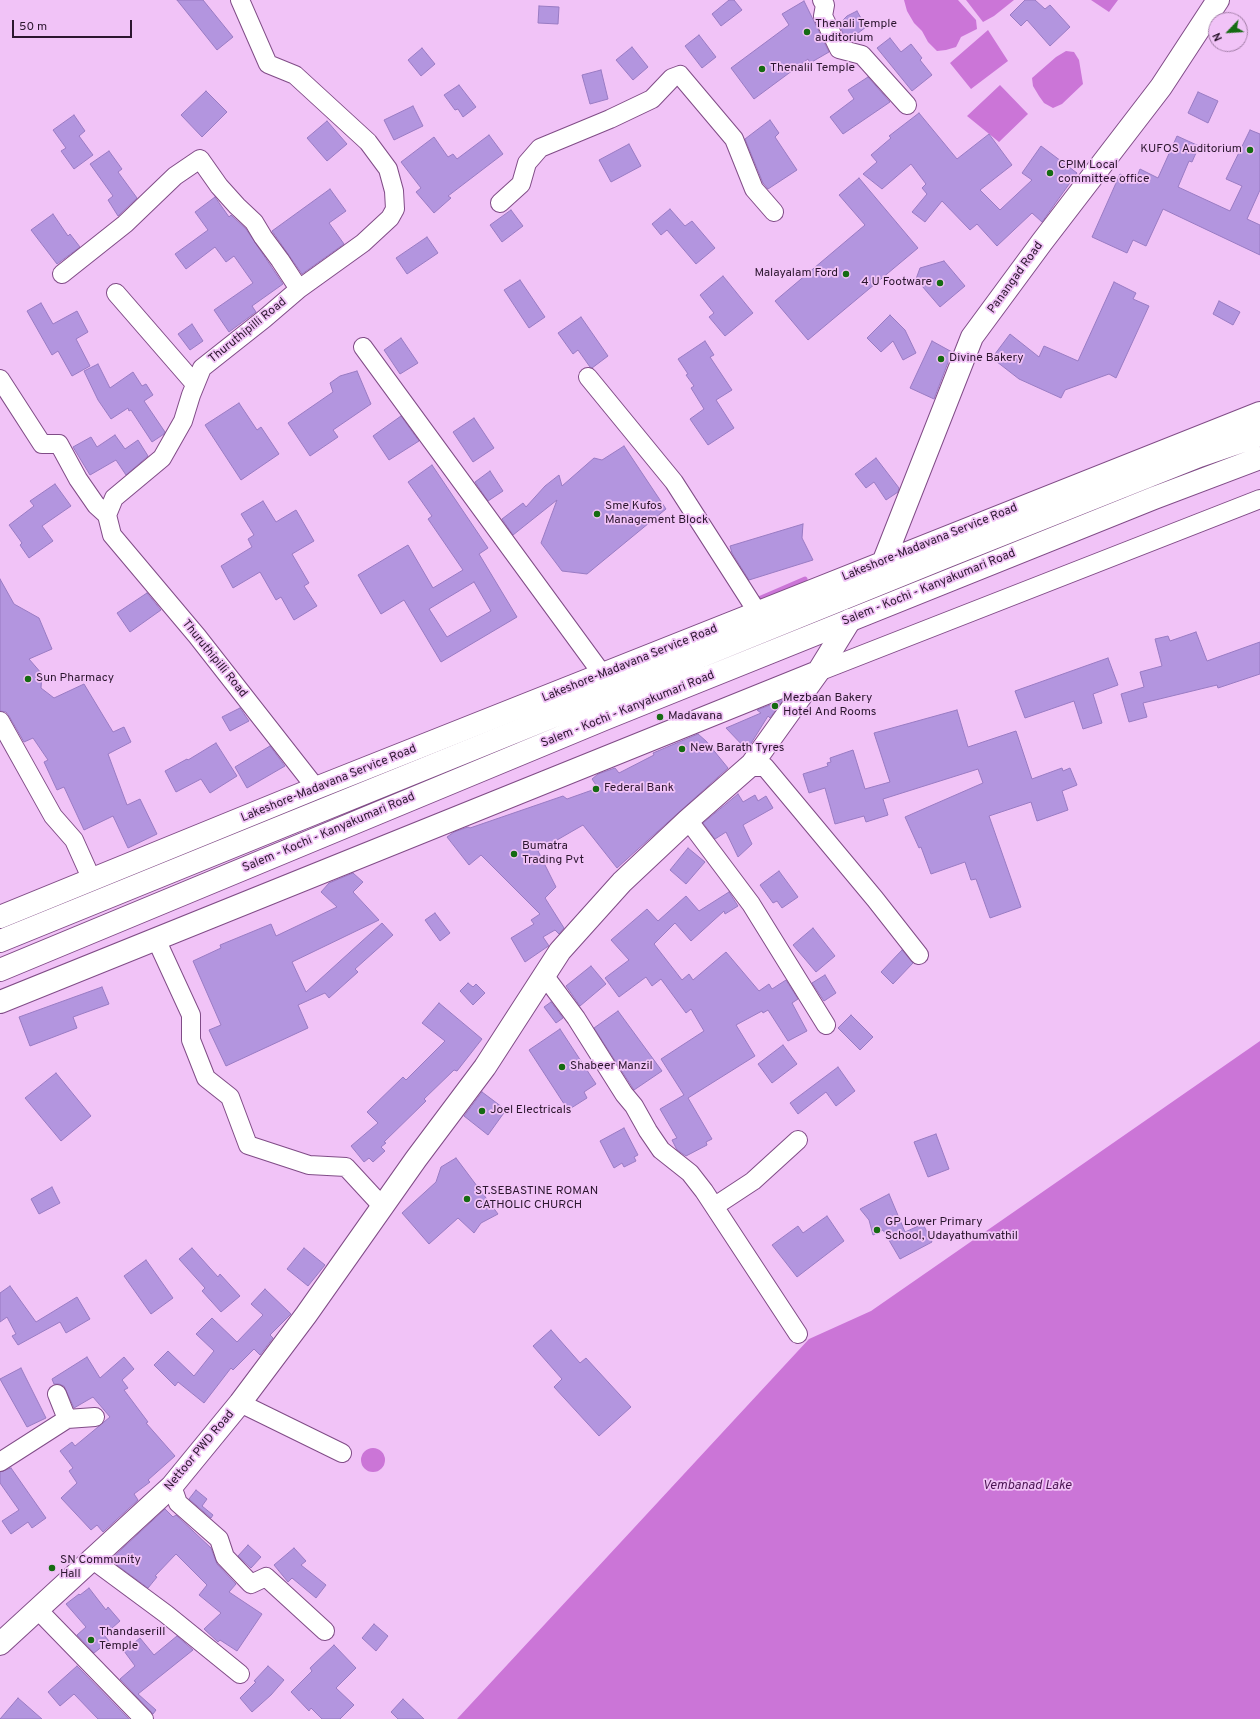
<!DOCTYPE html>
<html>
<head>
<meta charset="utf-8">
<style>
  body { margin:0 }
  #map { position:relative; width:1260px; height:1719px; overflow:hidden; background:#f1c3f7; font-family:Overpass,sans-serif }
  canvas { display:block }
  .north { position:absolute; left:1208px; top:12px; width:40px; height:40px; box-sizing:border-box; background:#f1c3f7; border:1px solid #a27ea7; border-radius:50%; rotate:245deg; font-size:11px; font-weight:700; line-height:16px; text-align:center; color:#2c162f }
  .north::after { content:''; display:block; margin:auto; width:14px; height:18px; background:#156b12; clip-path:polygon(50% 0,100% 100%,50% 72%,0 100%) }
  .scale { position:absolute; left:12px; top:20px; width:120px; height:18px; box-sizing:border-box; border:2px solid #2c162f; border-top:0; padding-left:5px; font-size:12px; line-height:14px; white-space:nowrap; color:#2c162f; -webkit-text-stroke:3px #f1c3f7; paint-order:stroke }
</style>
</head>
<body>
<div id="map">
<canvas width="1260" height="1719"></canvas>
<div class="north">N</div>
<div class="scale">50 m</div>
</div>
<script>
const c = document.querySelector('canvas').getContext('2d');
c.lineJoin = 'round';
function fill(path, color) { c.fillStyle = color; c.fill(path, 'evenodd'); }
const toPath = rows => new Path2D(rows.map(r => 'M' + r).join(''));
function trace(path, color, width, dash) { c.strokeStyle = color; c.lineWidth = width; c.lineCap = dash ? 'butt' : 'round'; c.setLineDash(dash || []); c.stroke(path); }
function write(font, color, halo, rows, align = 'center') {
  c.font = font + ' Overpass,sans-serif'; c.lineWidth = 3.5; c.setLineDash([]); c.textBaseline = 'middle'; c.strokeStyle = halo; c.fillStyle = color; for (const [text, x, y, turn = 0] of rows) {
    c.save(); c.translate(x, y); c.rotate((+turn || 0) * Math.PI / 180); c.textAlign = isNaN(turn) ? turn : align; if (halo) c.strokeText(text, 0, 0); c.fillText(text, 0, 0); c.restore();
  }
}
fill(toPath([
  [904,0,958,0,976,20,977,29,961,37,956,47,946,50,937,51,928,42,922,31,914,23,907,11],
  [966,0,1014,0,994,16,983,22],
  [1091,0,1118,0,1109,12],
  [988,30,1008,61,971,89,950,63],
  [1066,51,1074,52,1079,60,1083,84,1062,104,1053,108,1044,103,1039,96,1033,86,1032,78,1056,57],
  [1000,85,1028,114,999,142,967,116],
  [1260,1041,1260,1719,457,1719,809,1339,871,1311],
  '361 1460a12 12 0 1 1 24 0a12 12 0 1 1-24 0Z'
]), '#cb75d7');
trace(toPath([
  [754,601,805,579]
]), '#cb75d7', 5);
const building = toPath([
  [177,0,203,0,233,37,217,50,177,0],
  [729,0,734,0,742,10,721,26,712,14,729,0],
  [1025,0,1035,0,1045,9,1050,5,1070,27,1050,46,1027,20,1021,26,1010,15,1025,0],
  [804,1,829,52,810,63,808,59,754,99,731,68,789,25,782,14,804,1],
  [539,6,559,7,558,24,538,23,539,6],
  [857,11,866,27,849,40,846,40,839,24,847,16,857,11],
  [699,35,716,57,702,68,685,46,699,35],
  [890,38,901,52,911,44,922,58,920,60,932,75,912,91,877,48,890,38],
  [632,47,648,67,633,80,616,60,632,47],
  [422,48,435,64,421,76,408,60,422,48],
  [601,70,608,99,590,104,582,75,601,70],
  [868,77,890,102,843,134,830,117,854,99,848,90,868,77],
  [459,85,476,107,463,117,458,109,455,110,444,95,459,85],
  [206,91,227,112,202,137,181,115,206,91],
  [1198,92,1218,101,1208,123,1188,113,1198,92],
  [413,106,423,126,394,140,384,120,413,106],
  [919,113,957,159,989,134,1012,165,980,190,1000,210,1032,180,1022,173,1041,146,1077,173,1042,222,1032,213,997,246,977,224,970,230,942,201,925,222,912,212,927,194,922,188,926,184,911,164,882,189,863,174,877,162,871,155,891,138,889,136,919,113],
  [74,115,85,131,79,136,93,155,74,169,61,151,66,148,53,130,74,115],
  [770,120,779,133,775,137,797,170,768,189,763,183,745,139,770,120],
  [327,121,347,144,327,161,307,138,327,121],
  [1250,130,1260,134,1260,190,1247,219,1260,225,1260,255,1163,209,1146,246,1133,240,1127,253,1092,237,1120,174,1135,181,1140,169,1158,178,1177,136,1199,146,1192,162,1189,161,1178,187,1230,211,1242,186,1226,179,1250,130],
  [489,135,503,154,448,196,451,198,434,213,416,192,421,188,401,162,434,137,448,157,453,154,457,159,489,135],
  [629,144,641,166,611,182,599,160,629,144],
  [109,151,122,169,118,172,137,198,118,216,108,200,113,196,90,164,109,151],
  [859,178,918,248,808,340,775,301,865,225,839,195,859,178],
  [330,189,346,211,329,223,344,244,302,274,272,231,330,189],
  [215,197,229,217,231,215,246,229,283,284,252,306,256,312,229,332,214,310,253,283,234,256,226,262,215,247,186,269,175,254,208,230,195,212,215,197],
  [670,209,685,226,692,221,715,248,696,264,667,230,661,235,652,224,670,209],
  [511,210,523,226,502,242,490,225,511,210],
  [53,214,68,236,70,234,80,247,57,264,31,230,53,214],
  [427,237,438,253,407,274,396,258,427,237],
  [944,261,965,286,940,307,916,279,920,268,944,261],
  [723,276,753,313,725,336,709,317,714,313,700,295,723,276],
  [520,280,545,317,529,328,504,290,520,280],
  [1114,282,1136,293,1133,299,1149,306,1116,378,1109,374,1065,390,1061,398,1019,379,992,358,1010,334,1039,357,1044,346,1078,361,1114,282],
  [1219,301,1240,312,1233,325,1213,314,1219,301],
  [41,303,53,324,77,311,88,332,76,339,90,366,72,376,58,351,52,355,27,311,41,303],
  [890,315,905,330,916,353,903,360,893,341,881,352,867,338,890,315],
  [581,317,608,356,592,368,590,367,578,350,573,354,558,333,581,317],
  [192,324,203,341,190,350,178,334,192,324],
  [401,338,418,363,400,374,384,350,401,338],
  [705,341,714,355,710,357,732,390,716,400,734,428,708,445,690,419,704,409,691,388,694,386,686,375,688,374,678,359,705,341],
  [932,341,952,352,934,399,910,388,932,341],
  [98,364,110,388,133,372,142,386,146,384,153,395,144,401,165,432,164,434,152,442,131,410,129,411,128,408,111,419,98,400,84,371,98,364],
  [357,371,371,404,333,430,338,437,310,456,288,423,333,392,330,383,340,376,357,371],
  [239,403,257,430,261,427,279,454,241,480,205,425,239,403],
  [401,416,419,441,389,460,373,436,401,416],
  [474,418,494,448,473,462,453,432,474,418],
  [115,435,125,449,138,440,148,456,126,475,116,460,90,475,73,447,91,437,97,447,115,435],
  [624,446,666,509,587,574,562,571,541,543,557,500,513,535,502,519,523,503,526,507,545,486,559,475,562,486,594,458,602,460,624,446],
  [876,458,899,488,898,492,886,500,874,482,866,488,855,474,876,458],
  [432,465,488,548,479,554,517,617,441,662,404,600,381,614,358,575,408,545,433,588,463,570,428,519,432,516,408,482,432,465],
  [474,582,491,611,447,637,429,609,474,582],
  [490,471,503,491,488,501,475,482,490,471],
  [55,484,71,506,42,526,53,541,29,558,20,545,22,543,9,525,34,506,30,501,55,484],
  [263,501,276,522,296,510,314,541,292,554,309,583,304,586,317,606,294,620,281,597,276,600,260,572,233,588,221,566,252,547,248,539,254,535,241,514,263,501],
  [803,524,802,538,813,560,749,580,732,553,730,546,803,524],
  [0,579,14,604,39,618,52,649,29,659,42,674,41,688,54,698,84,684,113,732,124,727,131,742,108,754,127,805,140,799,157,834,128,848,113,816,84,830,64,787,57,790,44,762,48,760,33,738,24,742,9,716,6,712,0,711,0,579],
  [147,593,161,610,130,632,117,613,147,593],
  [1196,632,1207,661,1260,642,1260,674,1218,688,1217,685,1143,703,1147,717,1129,722,1121,694,1144,687,1140,672,1162,666,1155,639,1168,636,1170,641,1196,632],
  [1108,658,1118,685,1093,694,1102,723,1083,729,1074,701,1025,718,1015,691,1108,658],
  [783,700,770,718,768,716,747,750,726,728,761,713,757,710,783,700],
  [240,708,249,721,230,731,222,717,240,708],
  [957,710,968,747,1016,731,1032,779,1062,768,1063,771,1070,768,1077,785,1062,791,1068,810,1037,821,1031,802,989,816,1021,907,990,918,976,879,971,880,965,862,931,874,921,847,919,848,905,817,983,783,978,769,883,799,888,815,866,822,864,816,835,824,825,788,809,793,803,774,828,766,827,763,831,762,830,758,853,750,865,789,890,782,874,733,957,710],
  [698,734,706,741,728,768,617,868,583,825,538,851,556,887,545,898,564,928,559,934,555,930,543,937,549,946,547,947,525,962,511,938,534,924,531,920,540,914,481,855,469,865,447,837,454,832,468,827,470,828,563,796,567,799,598,788,592,779,598,774,615,768,619,773,654,755,653,753,698,734],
  [216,743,237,776,210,793,201,779,176,792,165,771,187,759,188,760,216,743],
  [270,746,285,766,247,788,235,767,270,746],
  [738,794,743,802,755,795,758,801,766,796,773,808,743,825,752,844,738,857,726,832,715,839,703,823,738,794],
  [688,848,705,862,686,884,670,870,688,848],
  [779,871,798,897,782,908,777,901,773,903,760,885,779,871],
  [353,873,363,882,353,892,379,920,292,962,306,992,382,923,393,935,355,969,358,972,329,998,325,993,298,1005,308,1028,226,1066,209,1030,221,1025,193,961,221,948,220,945,271,924,276,936,337,907,321,892,329,883,353,873],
  [729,892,738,906,725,914,724,911,691,941,675,923,654,944,682,980,689,974,693,980,726,952,759,991,769,984,772,989,786,980,798,999,792,1003,807,1031,788,1041,768,1010,763,1013,762,1011,736,1025,755,1056,688,1098,712,1139,706,1142,707,1145,686,1156,677,1150,672,1140,677,1138,660,1109,684,1095,661,1059,704,1031,691,1009,686,1013,661,979,652,986,646,977,619,997,605,978,629,960,611,940,647,909,658,921,686,896,699,911,729,892],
  [435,913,450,933,440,941,425,920,435,913],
  [813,928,835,956,816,972,793,945,813,928],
  [902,950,913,963,893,984,881,972,902,950],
  [591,966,606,984,580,1006,566,986,591,966],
  [825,975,836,993,824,1001,812,983,825,975],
  [468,983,473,987,476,984,485,993,473,1005,460,991,468,983],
  [102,987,109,1004,73,1017,77,1028,30,1046,19,1017,102,987],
  [551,1002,563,1018,556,1023,544,1007,551,1002],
  [439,1003,482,1039,457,1071,454,1070,424,1099,426,1101,384,1142,386,1143,381,1147,385,1151,373,1162,369,1158,364,1162,351,1146,378,1123,367,1112,403,1077,406,1080,445,1041,422,1023,439,1003],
  [618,1011,662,1071,634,1090,594,1028,618,1011],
  [851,1015,873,1037,860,1050,838,1028,851,1015],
  [560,1029,596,1084,584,1092,587,1098,568,1110,529,1050,560,1029],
  [783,1045,797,1064,772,1083,758,1064,783,1045],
  [838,1067,855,1091,836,1106,826,1092,798,1114,790,1103,838,1067],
  [56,1073,91,1116,61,1141,25,1098,56,1073],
  [482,1092,506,1110,488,1135,464,1116,482,1092],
  [624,1128,638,1155,634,1157,636,1161,624,1167,622,1163,614,1168,600,1141,624,1128],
  [936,1134,949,1169,928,1177,914,1142,936,1134],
  [456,1158,498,1214,481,1223,474,1233,458,1218,429,1244,402,1213,436,1182,441,1167,456,1158],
  [52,1187,60,1203,39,1214,31,1199,52,1187],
  [889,1194,905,1232,923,1224,932,1242,900,1259,883,1230,873,1235,869,1220,860,1209,889,1194],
  [827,1216,844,1241,797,1277,772,1245,798,1226,803,1233,827,1216],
  [192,1248,218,1277,220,1274,240,1296,221,1312,202,1291,205,1288,179,1259,192,1248],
  [304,1248,325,1265,308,1286,287,1269,304,1248],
  [146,1260,173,1298,151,1314,124,1276,146,1260],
  [10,1286,36,1322,77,1297,90,1319,66,1333,60,1322,18,1345,12,1336,16,1334,7,1317,0,1322,0,1293,10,1286],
  [265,1289,291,1314,270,1335,273,1338,260,1355,254,1349,233,1370,231,1368,204,1403,178,1382,175,1386,154,1365,168,1351,194,1376,214,1351,196,1334,212,1318,237,1342,263,1315,251,1304,265,1289],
  [551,1330,580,1363,586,1358,631,1407,599,1436,554,1387,562,1379,533,1346,551,1330],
  [87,1357,100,1378,124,1357,134,1369,122,1380,128,1388,124,1390,148,1422,146,1423,175,1456,148,1480,150,1482,134,1494,138,1500,103,1532,97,1525,91,1530,61,1498,77,1483,69,1471,73,1468,60,1451,72,1442,75,1446,110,1417,93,1397,74,1408,64,1386,59,1384,54,1384,52,1379,87,1357],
  [21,1368,46,1418,27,1427,0,1379,21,1368],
  [11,1468,46,1518,32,1528,28,1522,11,1534,2,1521,19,1510,0,1483,0,1472,11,1468],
  [196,1490,207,1499,202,1506,213,1515,211,1518,189,1499,196,1490],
  [165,1509,173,1517,176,1515,211,1548,217,1564,236,1584,229,1592,262,1614,237,1651,220,1640,218,1642,204,1629,221,1613,199,1595,207,1585,176,1554,155,1576,157,1577,148,1588,110,1560,165,1509],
  [248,1545,261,1557,251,1568,238,1556,248,1545],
  [294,1548,306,1561,301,1565,326,1585,316,1598,292,1578,288,1582,274,1565,294,1548],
  [89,1588,106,1610,108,1607,120,1621,104,1635,109,1641,94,1653,77,1635,86,1627,66,1604,79,1594,80,1595,89,1588],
  [374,1624,388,1636,376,1651,362,1638,374,1624],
  [177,1636,193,1650,138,1694,156,1710,153,1714,120,1679,135,1666,124,1651,140,1638,154,1655,177,1636],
  [334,1645,356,1668,336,1688,354,1705,340,1719,322,1719,311,1708,309,1711,291,1692,312,1671,310,1668,334,1645],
  [77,1666,129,1719,98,1719,74,1694,60,1706,48,1692,77,1666],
  [268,1666,284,1680,271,1695,252,1712,240,1698,256,1682,254,1681,268,1666],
  [18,1698,42,1719,0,1719,18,1698],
  [403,1699,424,1719,398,1719,391,1712,403,1699]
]);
fill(building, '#b395df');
trace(building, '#997bc3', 1);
const street = toPath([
  [240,0,268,64,295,75,368,142,388,169,394,191,395,209,390,218,363,243,299,289,264,319,202,368,191,395,183,421,162,458,114,498,107,515,112,535,197,636,316,788],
  [822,0,825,5,823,16,839,49,862,55,907,105],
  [500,203,521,184,527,163,540,148,610,119,652,99,672,78,680,75,734,139,754,189,774,212],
  [62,274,125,224,175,176,200,159,219,186,237,206,254,222,263,237,280,260,299,289],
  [116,293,195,384],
  [363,347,603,675],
  [588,377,674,482,758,613],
  [0,379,42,444,59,444,78,479,96,505,107,515],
  [818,672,1260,499],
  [0,721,53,816,74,840,92,880],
  [749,767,765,767,875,899,919,955],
  [688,820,751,904,826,1025],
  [156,939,191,1015,191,1040,206,1078,230,1097,248,1145,309,1165,346,1167,382,1206],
  [544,975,576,1018,624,1094,634,1106,648,1131,661,1150,690,1173,704,1191,798,1334],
  [715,1206,753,1181,798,1140],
  [57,1394,67,1419],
  [240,1403,342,1453],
  [0,1462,67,1419,95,1417],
  [172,1486,178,1503,219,1539,225,1557,251,1584,266,1577,325,1631],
  [93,1560,166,1614,240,1674],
  [38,1610,144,1719]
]);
const secondary = toPath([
  [881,568,972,337,1042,242,1161,87,1218,0],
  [0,917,316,788,1260,413],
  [0,1002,818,672],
  [0,1644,172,1486,240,1403,306,1315,416,1159,485,1067,560,951,622,882,688,820,752,764,818,672,850,620]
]);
const highway = toPath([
  [0,941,948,556,1199,456,1260,435],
  [0,970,607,718,1154,498,1260,458]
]);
trace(street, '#804c87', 20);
trace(secondary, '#804c87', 24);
trace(highway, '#804c87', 24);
trace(street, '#fff', 18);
trace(secondary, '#fff', 22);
trace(highway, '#fff', 22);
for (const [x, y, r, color] of [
  [807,32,4,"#156b12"],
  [762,69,4,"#156b12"],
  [1250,150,4,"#156b12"],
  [1050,173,4,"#156b12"],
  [846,274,4,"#156b12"],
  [940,283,4,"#156b12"],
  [941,359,4,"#156b12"],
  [597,514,4,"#156b12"],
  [28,679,4,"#156b12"],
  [775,706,4,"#156b12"],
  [660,717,4,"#156b12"],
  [682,749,4,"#156b12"],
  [596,789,4,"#156b12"],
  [514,854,4,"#156b12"],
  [562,1067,4,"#156b12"],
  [482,1111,4,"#156b12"],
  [467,1199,4,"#156b12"],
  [877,1230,4,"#156b12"],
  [52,1568,4,"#156b12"],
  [91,1640,4,"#156b12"]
]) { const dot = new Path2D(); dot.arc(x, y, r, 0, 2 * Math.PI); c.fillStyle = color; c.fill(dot); trace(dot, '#f1c3f7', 1.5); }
write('12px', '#2c162f', '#f1c3f7', [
  ["Thenali Temple",815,25],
  ["auditorium",815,39],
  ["Thenalil Temple",770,69],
  ["KUFOS Auditorium",1242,150,"right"],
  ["CPIM Local",1058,166],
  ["committee office",1058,180],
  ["Malayalam Ford",838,274,"right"],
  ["4 U Footware",932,283,"right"],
  ["Divine Bakery",949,359],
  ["Sme Kufos",605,507],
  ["Management Block",605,521],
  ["Sun Pharmacy",36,679],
  ["Mezbaan Bakery",783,699],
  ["Hotel And Rooms",783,713],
  ["Madavana",668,717],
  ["New Barath Tyres",690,749],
  ["Federal Bank",604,789],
  ["Bumatra",522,847],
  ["Trading Pvt",522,861],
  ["Shabeer Manzil",570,1067],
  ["Joel Electricals",490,1111],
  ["ST.SEBASTINE ROMAN",475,1192],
  ["CATHOLIC CHURCH",475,1206],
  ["GP Lower Primary",885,1223],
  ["School, Udayathumvathil",885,1237],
  ["SN Community",60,1561],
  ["Hall",60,1575],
  ["Thandaserill",99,1633],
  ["Temple",99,1647]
], 'left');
write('12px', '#2c162f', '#f1c3f7', [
  ["Panangad Road",1016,278,-54],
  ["Thuruthipilli Road",248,331,-39],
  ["Lakeshore-Madavana Service Road",930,543,-22],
  ["Salem - Kochi - Kanyakumari Road",929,588,-22],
  ["Thuruthipilli Road",214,659,51],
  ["Lakeshore-Madavana Service Road",630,664,-22],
  ["Salem - Kochi - Kanyakumari Road",628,710,-22],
  ["Lakeshore-Madavana Service Road",329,784,-22],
  ["Salem - Kochi - Kanyakumari Road",329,833,-23],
  ["Nettoor PWD Road",200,1451,-50]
]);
write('italic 13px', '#4a1452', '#f1c3f7', [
  ["Vembanad Lake",1027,1486]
]);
</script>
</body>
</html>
